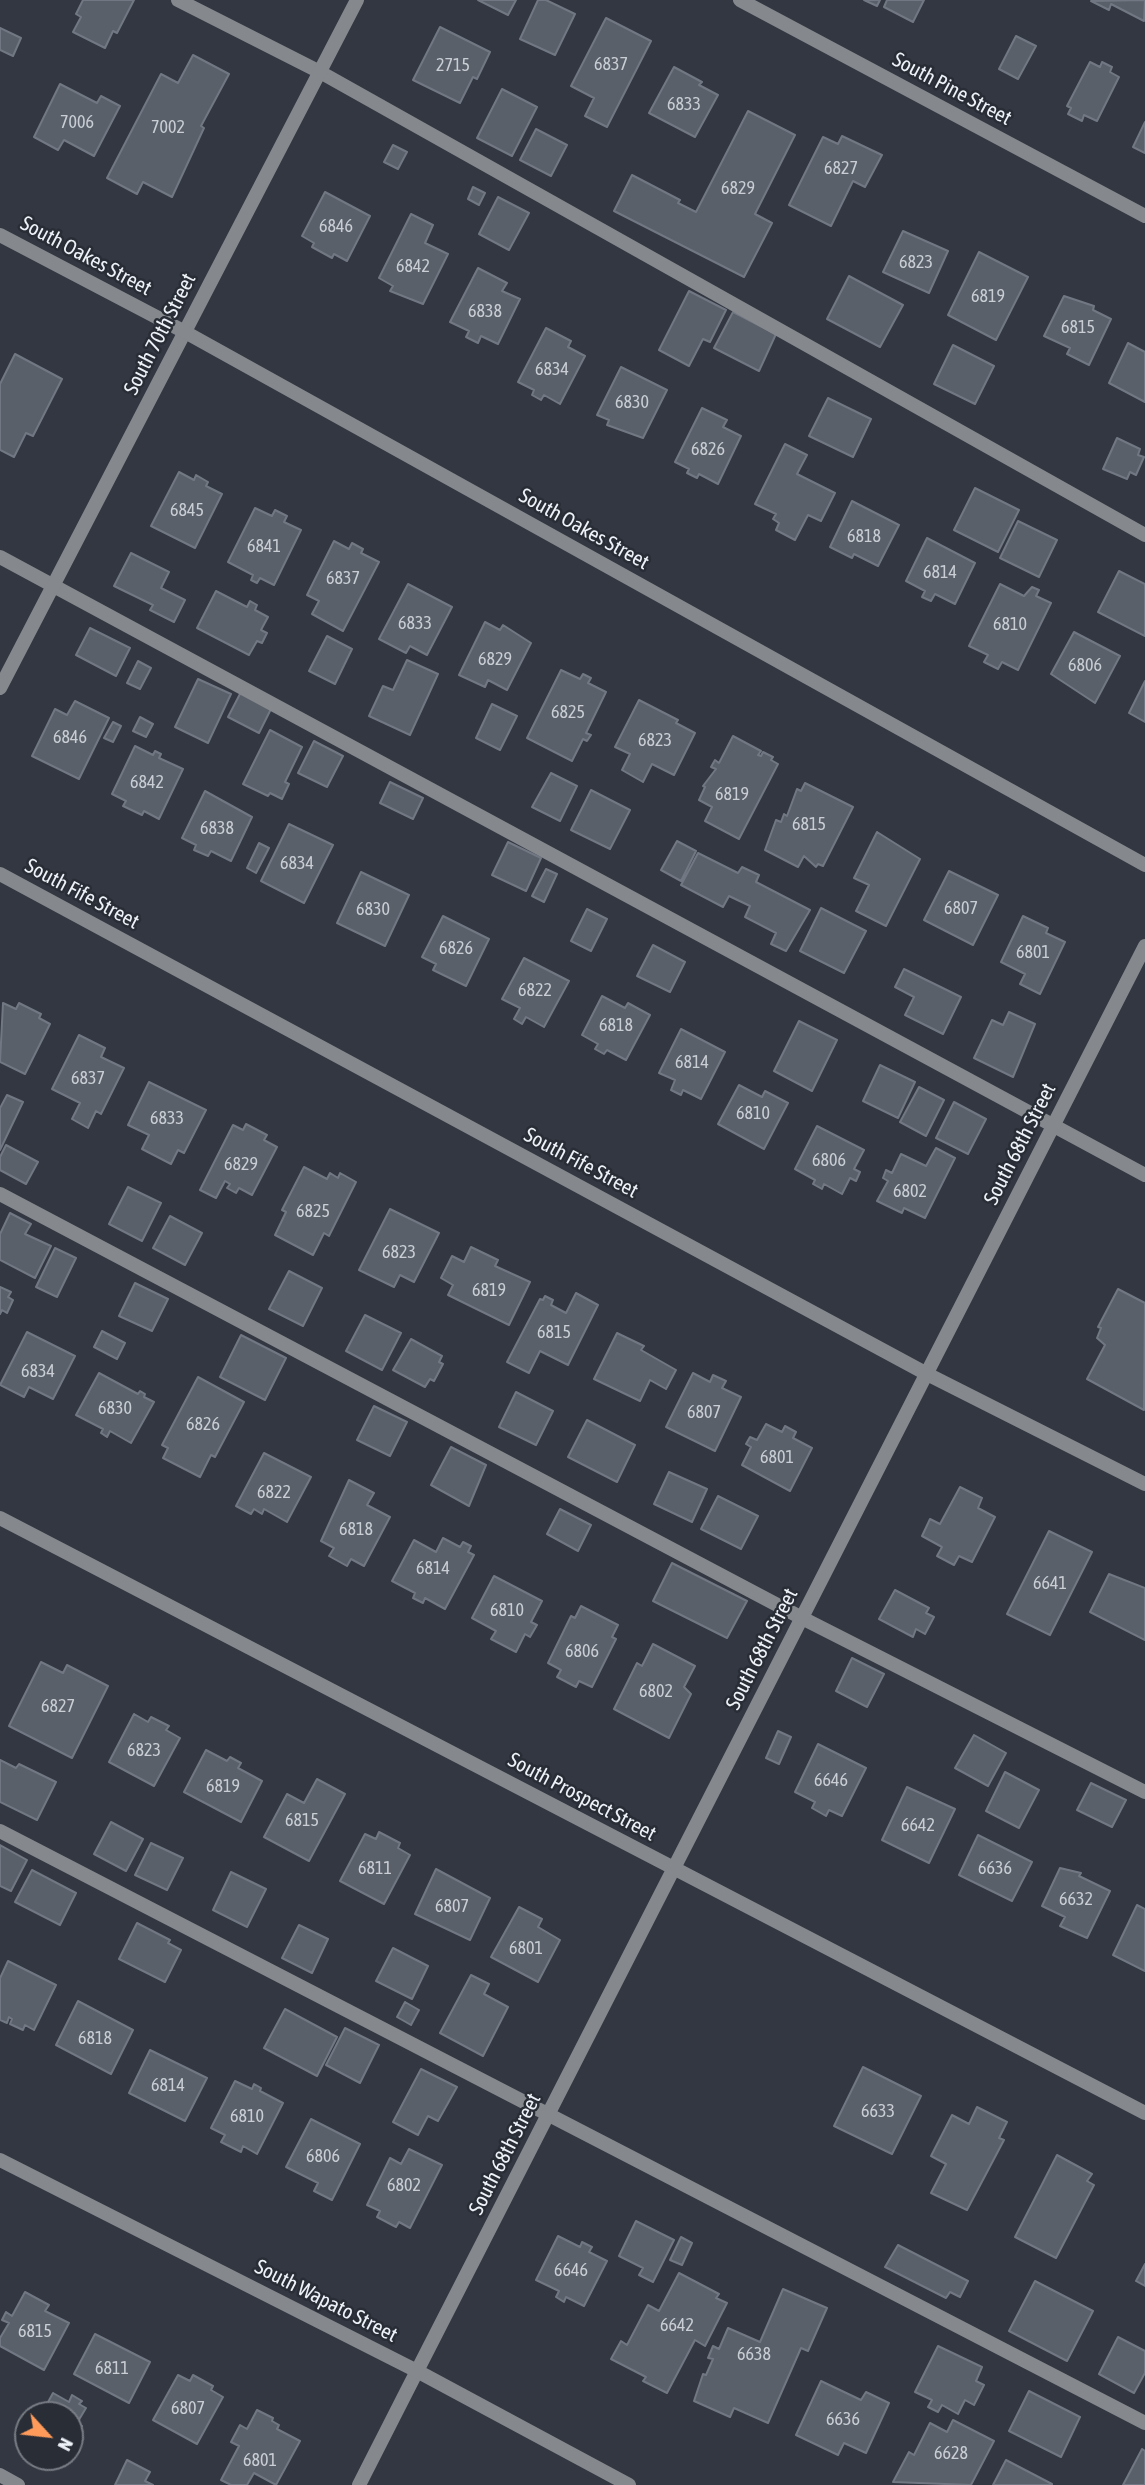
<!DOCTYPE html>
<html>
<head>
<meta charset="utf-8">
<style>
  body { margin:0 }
  #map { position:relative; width:1145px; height:2485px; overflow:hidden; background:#323741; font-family:"Asap Condensed",sans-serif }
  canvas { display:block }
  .north { position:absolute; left:14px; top:2401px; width:70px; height:70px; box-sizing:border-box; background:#282d36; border:2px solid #777c84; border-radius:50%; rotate:117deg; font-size:19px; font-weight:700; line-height:28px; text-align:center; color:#eef2f8 }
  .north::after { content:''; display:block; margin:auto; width:24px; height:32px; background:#ff9b5a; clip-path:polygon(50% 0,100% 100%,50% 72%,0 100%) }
</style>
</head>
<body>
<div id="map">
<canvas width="1145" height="2485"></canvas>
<div class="north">N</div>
</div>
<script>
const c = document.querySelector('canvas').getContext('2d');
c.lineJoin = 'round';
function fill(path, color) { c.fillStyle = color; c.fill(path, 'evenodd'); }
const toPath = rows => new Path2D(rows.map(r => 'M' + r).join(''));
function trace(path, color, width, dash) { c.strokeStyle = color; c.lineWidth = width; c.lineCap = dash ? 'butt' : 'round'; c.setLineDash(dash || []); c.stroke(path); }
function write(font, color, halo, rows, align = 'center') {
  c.font = font + ' "Asap Condensed",sans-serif'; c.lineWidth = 5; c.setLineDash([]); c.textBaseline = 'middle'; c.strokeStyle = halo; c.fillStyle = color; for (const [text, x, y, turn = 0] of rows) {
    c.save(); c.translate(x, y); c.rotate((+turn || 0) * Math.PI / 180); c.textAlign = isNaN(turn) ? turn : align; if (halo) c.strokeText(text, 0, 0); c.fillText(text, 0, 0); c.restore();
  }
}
const building = toPath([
  [83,0,134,0,117,33,113,31,105,48,73,32,81,17,76,14,83,0],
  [478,0,516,0,508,15,478,0],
  [538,0,546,0,575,14,555,55,520,39,538,0],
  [864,0,880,0,877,6,864,0],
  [887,0,924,0,913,22,884,7,887,0],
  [1145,0,1144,21,1111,4,1109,10,1091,1,1145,0],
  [606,18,651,41,607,127,585,116,594,98,571,86,606,18],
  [440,27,490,52,477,79,473,77,460,103,413,80,440,27],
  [0,28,21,38,13,56,0,50,0,28],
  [1016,36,1036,46,1018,79,999,69,1016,36],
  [193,55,229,74,201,126,204,128,172,197,143,182,137,194,107,178,161,74,178,83,193,55],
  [1090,62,1100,67,1102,62,1112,67,1110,72,1119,77,1097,121,1084,115,1082,121,1068,114,1071,108,1067,106,1090,62],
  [674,67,702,82,699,85,718,95,695,137,649,113,674,67],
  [60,84,97,103,101,96,120,106,94,156,64,140,58,150,34,137,60,84],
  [502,89,537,107,512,156,477,138,502,89],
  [748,111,795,135,755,214,772,223,744,277,614,211,632,175,680,200,678,203,696,212,748,111],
  [1145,122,1145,153,1133,147,1145,122],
  [536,129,567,145,551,176,520,160,536,129],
  [842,136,882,155,865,187,853,181,831,226,789,205,823,137,838,144,842,136],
  [393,145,407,152,398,169,384,162,393,145],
  [473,187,485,193,479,205,468,199,473,187],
  [325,192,370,216,347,261,334,254,332,258,312,247,314,243,302,236,325,192],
  [498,197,529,213,509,250,479,234,498,197],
  [411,214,433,225,425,243,448,254,423,304,390,291,393,286,379,278,411,214],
  [903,231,948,251,929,293,883,272,903,231],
  [979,252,1028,277,996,340,948,315,979,252],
  [478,268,507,283,502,291,520,299,498,344,481,336,478,343,466,337,469,331,450,322,478,268],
  [849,276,903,305,880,347,827,319,849,276],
  [689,291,726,310,710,342,703,339,689,366,659,350,689,291],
  [1064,296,1094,306,1093,310,1111,319,1089,365,1067,354,1070,348,1044,336,1064,296],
  [733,312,776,334,759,371,714,348,733,312],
  [546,328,571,341,568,347,585,356,560,404,544,395,541,400,532,395,534,390,518,382,546,328],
  [1128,343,1145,352,1145,402,1109,383,1128,343],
  [953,345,994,366,975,404,934,384,953,345],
  [15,354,62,379,33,436,26,433,14,457,0,450,0,384,15,354],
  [621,367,667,390,643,438,607,425,609,420,597,415,621,367],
  [828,398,871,419,853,457,809,436,828,398],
  [702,408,727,420,723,427,741,436,718,484,699,474,697,478,687,473,689,469,675,462,702,408],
  [1117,438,1140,449,1138,455,1144,457,1136,475,1130,472,1127,479,1103,469,1117,438],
  [785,444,807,455,797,474,835,493,821,521,808,515,795,540,776,530,779,523,773,519,776,514,755,504,785,444],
  [179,472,194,480,196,475,208,482,206,486,222,494,195,548,151,526,179,472],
  [975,488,1019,510,998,552,954,530,975,488],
  [852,501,899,525,878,566,854,554,852,558,830,547,852,501],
  [255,508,272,516,275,510,287,516,284,522,301,530,274,585,260,578,257,583,251,580,253,575,228,562,255,508],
  [1018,521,1057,540,1039,577,1000,558,1018,521],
  [927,538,975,563,955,604,935,594,931,601,922,597,925,591,906,581,927,538],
  [334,541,349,549,352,543,363,549,361,553,379,562,343,631,312,614,319,601,307,595,334,541],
  [131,553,169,572,161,588,185,600,174,622,150,610,153,605,114,586,131,553],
  [1119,571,1145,584,1145,636,1098,612,1119,571],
  [408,584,452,607,427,655,410,646,406,653,379,639,408,584],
  [1000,584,1024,596,1032,587,1039,590,1036,596,1051,603,1018,670,1002,662,998,669,984,662,988,655,969,646,1000,584],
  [216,591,247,607,250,601,257,605,255,610,268,617,261,630,267,633,262,643,257,641,249,655,197,628,216,591],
  [485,622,500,630,503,625,531,643,507,690,488,680,485,687,459,675,485,622],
  [90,628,130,648,116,676,76,655,90,628],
  [1074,632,1120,656,1095,703,1051,674,1074,632],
  [327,636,352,649,335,684,309,671,327,636],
  [407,660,438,674,410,735,369,716,383,686,393,690,407,660],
  [138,661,151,668,140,689,127,683,138,661],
  [561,670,580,679,583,674,591,678,588,683,606,692,586,733,591,735,587,741,583,739,572,761,527,738,561,670],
  [198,679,231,694,208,743,175,727,198,679],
  [1145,681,1145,722,1129,713,1145,681],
  [241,692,271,709,259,733,228,717,241,692],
  [639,700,678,720,676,723,695,733,674,775,652,764,643,782,622,770,630,754,615,747,639,700],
  [75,701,109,718,79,779,32,756,55,709,67,715,75,701],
  [492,704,517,716,500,750,476,738,492,704],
  [140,717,153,724,146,737,133,731,140,717],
  [113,722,121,726,113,742,104,738,113,722],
  [270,730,302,747,285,782,289,784,282,799,270,793,268,796,243,784,270,730],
  [733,736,761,751,758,755,761,756,763,752,773,757,771,760,778,764,739,839,705,821,712,807,699,800,705,787,703,786,716,769,711,767,715,760,719,763,733,736],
  [314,741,343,756,327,787,298,773,314,741],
  [135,746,153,755,155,751,161,754,159,758,183,769,159,819,144,811,142,815,123,806,126,801,112,794,135,746],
  [551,773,577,786,560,821,532,807,551,773],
  [390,782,423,798,413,819,380,803,390,782],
  [805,783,853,807,823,866,818,864,816,867,804,856,798,867,765,850,776,820,781,822,784,814,787,816,797,789,801,791,805,783],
  [591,790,630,810,610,849,571,830,591,790],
  [205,791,252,817,231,861,211,851,208,856,194,850,196,845,182,838,205,791],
  [289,824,333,845,304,903,261,881,289,824],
  [877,832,920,859,886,926,856,911,869,885,854,878,877,832],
  [677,841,696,851,681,881,661,870,677,841],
  [508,842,541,858,526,891,492,875,508,842],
  [259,843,269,848,256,873,247,868,259,843],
  [698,853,738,873,742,867,759,875,756,882,810,910,786,951,771,944,776,933,745,917,750,906,729,896,723,907,681,885,698,853],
  [546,869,557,874,544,902,532,896,546,869],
  [949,871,998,895,973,945,924,920,949,871],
  [361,872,409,895,385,946,337,923,361,872],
  [821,908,866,931,844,973,800,951,821,908],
  [587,909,607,919,591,951,571,941,587,909],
  [443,916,489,939,466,986,433,970,436,964,422,957,443,916],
  [1023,916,1048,928,1046,933,1065,942,1040,994,1020,984,1025,974,1001,962,1023,916],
  [653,945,685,962,670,992,637,976,653,945],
  [524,958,569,981,544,1027,526,1017,522,1024,514,1019,520,1008,502,999,524,958],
  [904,969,961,997,943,1034,905,1015,914,997,895,987,904,969],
  [602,996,625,1008,628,1003,650,1015,626,1060,607,1050,604,1054,595,1049,598,1044,582,1035,602,996],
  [3,1003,16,1009,19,1003,41,1014,39,1018,50,1024,25,1074,0,1062,3,1003],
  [1009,1012,1035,1024,1013,1077,974,1058,992,1020,1003,1025,1009,1012],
  [799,1021,837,1040,812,1091,774,1071,799,1021],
  [681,1029,725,1052,701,1099,683,1090,681,1095,671,1090,675,1080,659,1073,681,1029],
  [79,1035,105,1048,101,1057,124,1068,101,1114,96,1111,88,1128,72,1119,80,1103,52,1089,79,1035],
  [880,1065,915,1082,898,1118,863,1101,880,1065],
  [149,1082,206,1110,184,1153,178,1150,171,1164,142,1149,149,1135,128,1125,149,1082],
  [739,1085,762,1097,765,1091,788,1103,764,1149,718,1124,739,1085],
  [919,1087,944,1100,926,1136,900,1122,919,1087],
  [7,1095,23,1102,0,1150,0,1108,7,1095],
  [954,1102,986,1119,968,1154,936,1138,954,1102],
  [246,1124,267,1135,264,1140,277,1147,252,1195,239,1188,236,1193,227,1188,230,1184,225,1181,216,1198,200,1190,233,1125,243,1130,246,1124],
  [817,1126,864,1150,854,1169,860,1172,856,1181,850,1178,842,1194,824,1184,822,1189,813,1184,815,1180,795,1169,817,1126],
  [6,1145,38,1162,26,1184,0,1170,0,1157,6,1145],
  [936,1148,955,1158,925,1218,904,1208,902,1213,877,1201,888,1181,883,1178,886,1170,892,1173,901,1154,926,1166,936,1148],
  [304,1167,327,1179,330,1173,338,1178,340,1173,356,1182,329,1236,324,1233,313,1255,275,1235,286,1212,282,1210,304,1167],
  [128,1187,161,1203,142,1241,109,1224,128,1187],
  [390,1209,439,1233,414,1282,400,1275,394,1287,359,1270,390,1209],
  [10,1213,31,1224,25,1234,51,1246,35,1278,0,1260,0,1234,10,1213],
  [170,1216,202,1233,185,1265,153,1248,170,1216],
  [471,1247,498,1260,495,1266,530,1282,509,1325,448,1295,453,1285,441,1278,452,1256,464,1262,471,1247],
  [55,1248,76,1258,57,1297,36,1287,55,1248],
  [289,1271,322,1288,303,1326,269,1309,289,1271],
  [135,1283,168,1299,152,1331,119,1316,135,1283],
  [0,1287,11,1292,8,1297,13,1300,7,1313,2,1310,0,1314,0,1287],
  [1118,1289,1145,1303,1144,1410,1087,1379,1105,1345,1097,1338,1101,1328,1098,1327,1118,1289],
  [576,1293,598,1305,568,1365,540,1351,529,1373,507,1362,540,1299,543,1300,545,1296,553,1300,551,1305,566,1313,576,1293],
  [365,1315,401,1333,382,1370,346,1351,365,1315],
  [102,1331,125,1343,117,1359,94,1347,102,1331],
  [27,1332,75,1356,53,1399,29,1387,24,1397,0,1385,27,1332],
  [617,1333,644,1346,641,1350,676,1370,666,1389,650,1380,640,1401,594,1379,617,1333],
  [241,1335,286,1358,265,1400,220,1377,241,1335],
  [411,1339,442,1356,439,1362,443,1364,434,1381,430,1379,425,1387,393,1370,411,1339],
  [99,1373,138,1394,140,1391,145,1394,144,1397,154,1402,131,1443,110,1431,107,1437,101,1433,103,1429,76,1415,99,1373],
  [693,1373,710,1382,713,1375,726,1381,722,1388,741,1397,715,1451,666,1427,693,1373],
  [198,1377,244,1402,215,1457,211,1455,200,1477,163,1458,168,1448,162,1445,198,1377],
  [516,1392,553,1411,536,1445,499,1427,516,1392],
  [374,1406,407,1422,390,1456,357,1440,374,1406],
  [587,1420,635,1445,617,1482,568,1457,587,1420],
  [766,1424,782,1432,785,1426,796,1432,793,1438,812,1448,790,1491,742,1465,751,1447,746,1444,750,1437,757,1440,766,1424],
  [451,1447,486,1465,469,1506,431,1485,451,1447],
  [264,1453,311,1477,287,1522,264,1509,262,1514,254,1509,251,1514,236,1506,264,1453],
  [669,1472,707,1489,692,1522,654,1504,669,1472],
  [349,1480,374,1493,367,1505,390,1517,364,1566,351,1559,347,1566,329,1556,334,1548,321,1541,349,1480],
  [960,1487,982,1498,978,1508,995,1517,972,1562,959,1556,954,1565,937,1556,942,1547,922,1536,930,1519,940,1524,960,1487],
  [718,1496,758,1516,741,1549,701,1529,718,1496],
  [560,1509,591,1525,578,1551,547,1534,560,1509],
  [1049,1531,1092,1552,1050,1635,1007,1614,1049,1531],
  [443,1538,460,1547,463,1542,471,1546,468,1552,474,1555,445,1609,425,1598,423,1603,413,1598,415,1593,392,1581,414,1540,436,1552,443,1538],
  [672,1563,747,1601,727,1638,653,1601,672,1563],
  [1109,1574,1145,1588,1145,1640,1090,1612,1109,1574],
  [494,1576,542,1601,531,1622,537,1625,530,1637,525,1634,516,1652,491,1639,496,1631,472,1618,494,1576],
  [895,1590,929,1608,926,1613,934,1617,925,1634,916,1629,913,1637,879,1619,895,1590],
  [581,1606,618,1625,612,1637,616,1639,592,1687,579,1681,576,1687,557,1677,561,1670,548,1663,571,1616,575,1618,581,1606],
  [653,1644,695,1666,684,1687,691,1694,669,1738,614,1709,637,1663,642,1666,653,1644],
  [852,1658,884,1674,867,1707,836,1691,852,1658],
  [41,1662,63,1673,67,1665,108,1686,72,1758,9,1726,41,1662],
  [134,1714,148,1722,151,1717,169,1726,166,1730,180,1738,154,1786,109,1762,134,1714],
  [778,1731,791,1737,779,1764,766,1758,778,1731],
  [974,1735,1006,1753,988,1786,955,1768,974,1735],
  [818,1744,866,1768,842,1816,829,1810,826,1816,812,1808,815,1802,795,1792,818,1744],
  [206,1750,227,1761,230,1757,241,1763,238,1768,262,1781,241,1822,184,1792,206,1750],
  [0,1760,16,1768,19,1764,56,1782,37,1820,0,1802,0,1760],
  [1005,1772,1039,1790,1019,1828,986,1811,1005,1772],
  [317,1779,345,1794,309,1861,264,1837,287,1794,304,1803,317,1779],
  [1091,1783,1126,1800,1112,1827,1077,1810,1091,1783],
  [907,1787,955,1809,929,1863,882,1840,907,1787],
  [111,1822,143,1839,126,1871,94,1854,111,1822],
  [379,1832,400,1843,398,1848,410,1855,384,1904,340,1881,365,1834,376,1839,379,1832],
  [978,1835,1032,1862,1012,1901,959,1875,978,1835],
  [151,1843,183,1858,167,1890,135,1875,151,1843],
  [0,1845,27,1860,11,1891,0,1886,0,1845],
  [1060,1868,1081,1873,1079,1876,1110,1891,1087,1938,1060,1926,1065,1917,1042,1906,1060,1868],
  [436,1869,490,1898,470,1940,415,1914,436,1869],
  [32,1870,76,1893,60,1925,15,1902,32,1870],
  [231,1872,266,1889,247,1927,213,1910,231,1872],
  [1137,1905,1145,1909,1145,1971,1113,1955,1137,1905],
  [519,1907,542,1919,538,1927,560,1940,538,1982,491,1957,519,1907],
  [137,1923,170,1940,168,1943,181,1950,165,1982,119,1959,137,1923],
  [299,1925,328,1939,312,1973,282,1958,299,1925],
  [393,1948,428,1966,412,1999,376,1981,393,1948],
  [8,1961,56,1985,34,2030,25,2025,23,2030,10,2024,12,2019,9,2017,7,2023,0,2020,0,1978,8,1961],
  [471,1975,489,1984,484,1994,508,2007,483,2056,440,2033,471,1975],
  [78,2001,133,2030,111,2074,56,2045,78,2001],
  [405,2002,419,2010,411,2025,397,2017,405,2002],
  [285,2009,337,2037,317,2076,264,2048,285,2009],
  [345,2028,379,2045,360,2083,326,2065,345,2028],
  [150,2050,207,2078,185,2121,129,2093,150,2050],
  [863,2067,921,2096,892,2154,834,2126,863,2067],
  [421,2069,457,2087,438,2121,428,2116,418,2135,393,2122,421,2069],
  [235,2081,252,2089,254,2084,261,2088,260,2091,283,2103,257,2154,243,2146,241,2152,221,2142,225,2135,211,2128,235,2081],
  [977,2107,1007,2122,999,2138,1004,2140,967,2210,931,2193,946,2164,931,2156,952,2115,969,2124,977,2107],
  [311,2119,360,2144,332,2200,314,2191,318,2183,286,2167,311,2119],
  [409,2149,442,2165,410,2228,399,2222,396,2227,377,2217,380,2211,367,2205,390,2158,401,2164,409,2149],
  [1057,2155,1092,2174,1087,2181,1094,2185,1056,2258,1015,2237,1057,2155],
  [636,2221,674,2240,653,2282,639,2275,643,2268,619,2256,636,2221],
  [558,2236,580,2247,582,2242,592,2247,589,2252,607,2261,584,2306,566,2297,564,2302,556,2297,559,2291,536,2280,558,2236],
  [681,2237,692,2243,682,2265,670,2260,681,2237],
  [898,2245,968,2281,960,2297,950,2292,946,2298,885,2267,898,2245],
  [1145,2264,1145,2286,1136,2281,1145,2264],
  [679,2273,719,2294,716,2298,727,2303,705,2346,695,2340,667,2393,643,2381,646,2377,611,2359,621,2341,627,2345,648,2305,659,2311,679,2273],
  [1035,2281,1093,2311,1067,2361,1009,2331,1035,2281],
  [783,2289,827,2308,808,2351,801,2348,768,2423,734,2408,730,2417,694,2401,703,2374,706,2375,713,2359,708,2358,713,2346,719,2349,728,2328,760,2342,783,2289],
  [25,2292,49,2305,45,2311,69,2323,44,2370,0,2346,0,2338,9,2323,2,2320,6,2312,12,2316,25,2292],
  [95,2334,150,2362,129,2403,74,2374,95,2334],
  [1118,2337,1145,2351,1145,2373,1134,2393,1099,2374,1118,2337],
  [938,2346,982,2367,976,2381,984,2385,974,2405,965,2400,958,2414,942,2405,938,2412,928,2407,932,2400,915,2392,938,2346],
  [178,2375,190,2381,193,2375,213,2386,211,2390,223,2397,197,2444,153,2420,178,2375],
  [821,2381,861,2400,866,2392,889,2403,866,2453,844,2443,838,2455,796,2435,821,2381],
  [1029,2391,1080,2417,1061,2457,1009,2431,1029,2391],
  [53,2393,69,2402,72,2395,82,2401,79,2404,86,2408,77,2423,82,2426,75,2438,72,2436,70,2440,70,2415,41,2415,53,2393],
  [257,2410,273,2418,272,2421,279,2425,277,2429,300,2441,276,2485,254,2473,247,2485,231,2485,221,2480,239,2446,231,2442,240,2425,247,2429,257,2410],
  [953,2420,994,2441,971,2485,893,2482,909,2452,914,2455,930,2423,947,2432,953,2420],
  [1142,2449,1145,2451,1145,2485,1123,2485,1142,2449],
  [127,2460,150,2472,145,2481,153,2485,115,2485,127,2460],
  [1006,2460,1052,2484,1052,2485,993,2485,1006,2460]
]);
fill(building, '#5a606a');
trace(building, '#727883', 2);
trace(toPath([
  [178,0,320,72,1145,535],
  [0,557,1145,1175],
  [0,1194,802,1618,1145,1792],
  [0,1831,1145,2423],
  [0,2475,18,2485],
  [359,2485,417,2371]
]), '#85888d', 14);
trace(toPath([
  [740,0,1145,216],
  [0,688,357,0],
  [0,874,927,1374,1145,1484],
  [0,1518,1145,2113],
  [0,2160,417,2371,629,2485],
  [417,2371,1145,946]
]), '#85888d', 14);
trace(toPath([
  [0,235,185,332,1145,865]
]), '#85888d', 14);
write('18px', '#c9ced4', null, [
  ["6837",611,64],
  ["2715",453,65],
  ["6833",684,104],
  ["7006",77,122],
  ["7002",168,127],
  ["6827",841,168],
  ["6829",738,188],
  ["6846",336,226],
  ["6823",916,262],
  ["6842",413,266],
  ["6819",988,296],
  ["6838",485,311],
  ["6815",1078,327],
  ["6834",552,369],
  ["6830",632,402],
  ["6826",708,449],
  ["6845",187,510],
  ["6818",864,536],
  ["6841",264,546],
  ["6814",940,572],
  ["6837",343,578],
  ["6833",415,623],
  ["6810",1010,624],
  ["6829",495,659],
  ["6806",1085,665],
  ["6825",568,712],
  ["6846",70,737],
  ["6823",655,740],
  ["6842",147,782],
  ["6819",732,794],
  ["6815",809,824],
  ["6838",217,828],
  ["6834",297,863],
  ["6807",961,908],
  ["6830",373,909],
  ["6826",456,948],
  ["6801",1033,952],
  ["6822",535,990],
  ["6818",616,1025],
  ["6814",692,1062],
  ["6837",88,1078],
  ["6810",753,1113],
  ["6833",167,1118],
  ["6806",829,1160],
  ["6829",241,1164],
  ["6802",910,1191],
  ["6825",313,1211],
  ["6823",399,1252],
  ["6819",489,1290],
  ["6815",554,1332],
  ["6834",38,1371],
  ["6830",115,1408],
  ["6807",704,1412],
  ["6826",203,1424],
  ["6801",777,1457],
  ["6822",274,1492],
  ["6818",356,1529],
  ["6814",433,1568],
  ["6641",1050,1583],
  ["6810",507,1610],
  ["6806",582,1651],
  ["6802",656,1691],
  ["6827",58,1706],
  ["6823",144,1750],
  ["6646",831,1780],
  ["6819",223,1786],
  ["6815",302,1820],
  ["6642",918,1825],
  ["6811",375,1868],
  ["6636",995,1868],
  ["6632",1076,1899],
  ["6807",452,1906],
  ["6801",526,1948],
  ["6818",95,2038],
  ["6814",168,2085],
  ["6633",878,2111],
  ["6810",247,2116],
  ["6806",323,2156],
  ["6802",404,2185],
  ["6646",571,2270],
  ["6642",677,2325],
  ["6815",35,2331],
  ["6638",754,2354],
  ["6811",112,2368],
  ["6807",188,2408],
  ["6636",843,2419],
  ["6628",951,2453],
  ["6801",260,2460]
]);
write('21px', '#eef2f8', '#282d36', [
  ["South Pine Street",952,89,28],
  ["South Oakes Street",86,256,28],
  ["South 70th Street",160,334,-63],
  ["South Oakes Street",584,529,29],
  ["South Fife Street",82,894,28],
  ["South 68th Street",1020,1144,-63],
  ["South Fife Street",581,1163,28],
  ["South 68th Street",762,1649,-63],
  ["South Prospect Street",582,1797,28],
  ["South 68th Street",505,2154,-63],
  ["South Wapato Street",326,2301,27]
]);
</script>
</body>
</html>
